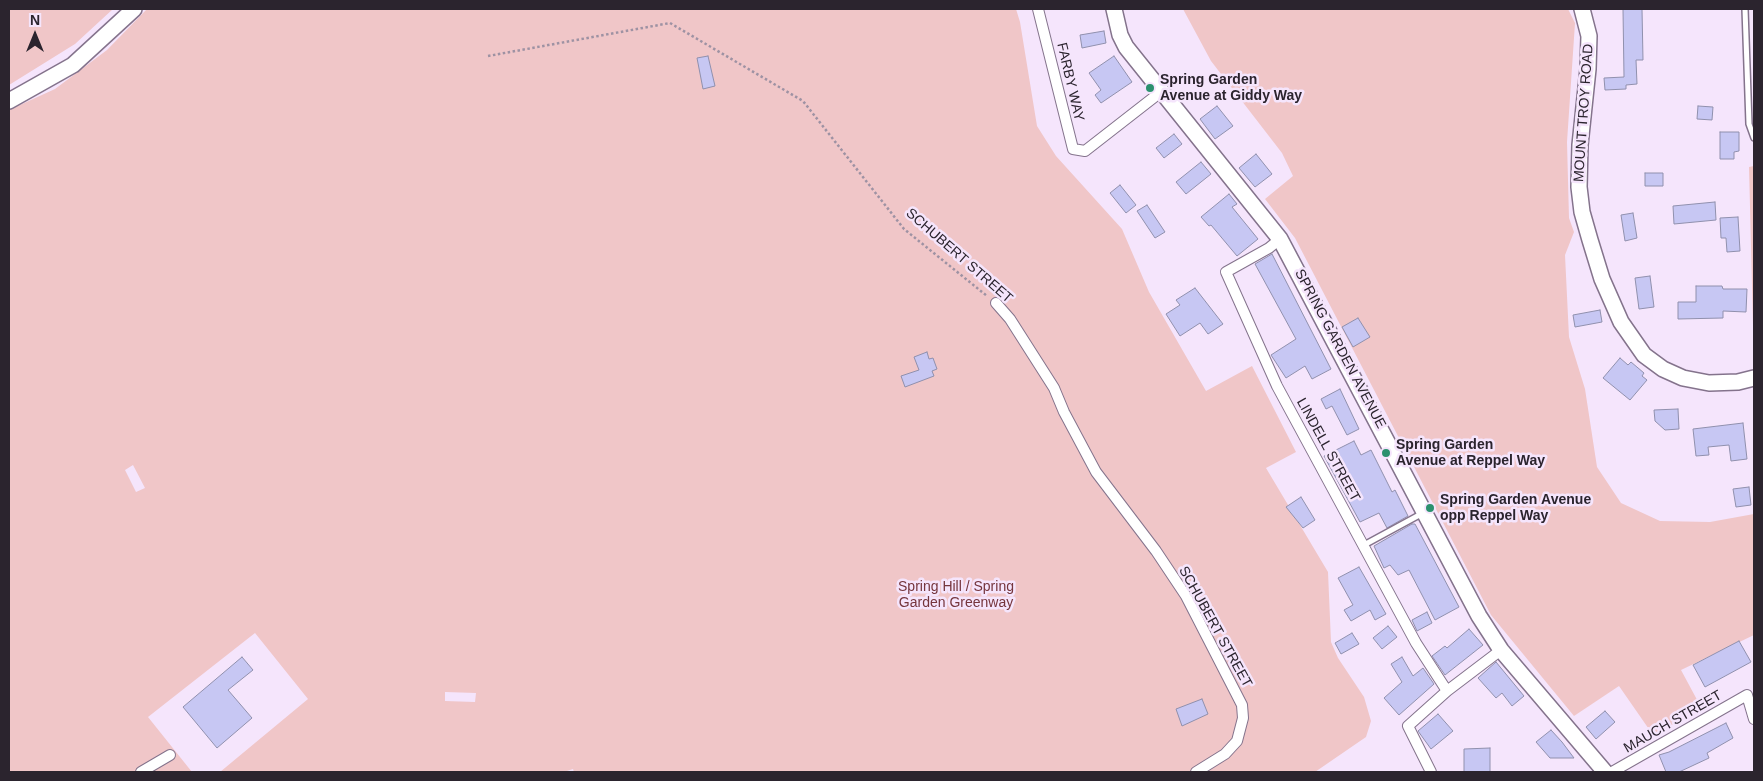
<!DOCTYPE html>
<html>
<head>
<meta charset="utf-8">
<style>
  body { margin:0 }
  #map { position:relative; width:1763px; height:781px; overflow:hidden; background:#f5e5fc; font-family:Helvetica,sans-serif }
  canvas { display:block }
  .frame { position:absolute; inset:0; border:10px solid #2b242e; pointer-events:none }
  .north { position:absolute; left:10px; top:10px; width:50px; height:50px; -webkit-text-stroke:4px #f5e5fc; paint-order:stroke; rotate:0deg; font-size:14px; font-weight:700; line-height:20px; text-align:center; color:#2b242e }
  .north::after { content:''; display:block; margin:auto; width:18px; height:22px; background:#2b242e; clip-path:polygon(50% 0,100% 100%,50% 72%,0 100%) }
</style>
</head>
<body>
<div id="map">
<canvas width="1763" height="781"></canvas>
<div class="frame"></div>
<div class="north">N</div>
</div>
<script>
const c = document.querySelector('canvas').getContext('2d');
c.lineJoin = 'round';
function fill(path, color) { c.fillStyle = color; c.fill(path, 'evenodd'); }
const toPath = rows => new Path2D(rows.map(r => 'M' + r).join(''));
function trace(path, color, width, dash) { c.strokeStyle = color; c.lineWidth = width; c.lineCap = dash ? 'butt' : 'round'; c.setLineDash(dash || []); c.stroke(path); }
function write(font, color, halo, rows, align = 'center') {
  c.font = font + ' Helvetica,sans-serif'; c.lineWidth = 5; c.setLineDash([]); c.textBaseline = 'middle'; c.strokeStyle = halo; c.fillStyle = color; for (const [text, x, y, turn = 0] of rows) {
    c.save(); c.translate(x, y); c.rotate((+turn || 0) * Math.PI / 180); c.textAlign = isNaN(turn) ? turn : align; if (halo) c.strokeText(text, 0, 0); c.fillText(text, 0, 0); c.restore();
  }
}
fill(toPath([
  [9,9,113,9,75,44,9,85],
  [147,9,1016,9,1020,22,1037,126,1056,156,1122,229,1149,292,1206,391,1252,366,1296,452,1266,468,1328,572,1331,642,1338,658,1364,697,1371,721,1366,737,1315,772,574,772,573,769,564,772,220,772,308,699,255,633,148,717,192,772,9,772,9,110,55,89,107,50],
  [133,465,145,488,136,492,125,470],
  [445,692,476,693,475,702,445,701],
  [1183,9,1568,9,1575,23,1567,142,1569,218,1574,232,1565,255,1569,337,1585,389,1597,467,1621,503,1660,521,1710,522,1754,514,1754,635,1681,670,1702,709,1653,735,1619,686,1574,716,1491,615,1295,238,1265,199,1293,176,1282,153,1211,61],
  [1754,166,1754,366,1749,167]
]), '#f0c6c8');
const building = toPath([
  [1623,9,1642,9,1643,60,1636,60,1637,84,1626,85,1626,89,1605,90,1604,78,1624,77,1623,9],
  [1104,31,1106,43,1082,48,1080,35,1104,31],
  [708,56,715,86,703,89,697,58,708,56],
  [1114,56,1132,82,1101,103,1095,95,1101,90,1089,73,1114,56],
  [1217,106,1233,126,1215,139,1200,119,1217,106],
  [1698,106,1713,107,1712,120,1697,119,1698,106],
  [1720,132,1739,132,1739,151,1734,152,1734,159,1720,159,1720,132],
  [1174,134,1182,144,1164,158,1156,148,1174,134],
  [1256,154,1272,174,1255,187,1239,168,1256,154],
  [1201,162,1211,174,1186,194,1176,182,1201,162],
  [1645,173,1663,173,1663,186,1645,186,1645,173],
  [1120,185,1136,205,1126,213,1110,193,1120,185],
  [1229,194,1237,204,1232,207,1258,239,1237,256,1211,225,1209,226,1201,217,1229,194],
  [1715,202,1716,220,1674,224,1673,206,1715,202],
  [1147,205,1165,232,1155,238,1137,211,1147,205],
  [1633,213,1637,238,1625,241,1621,215,1633,213],
  [1738,217,1740,251,1727,252,1726,238,1721,238,1720,218,1738,217],
  [1272,254,1331,369,1312,379,1305,366,1286,378,1271,355,1296,339,1255,264,1272,254],
  [1650,276,1654,307,1639,309,1635,278,1650,276],
  [1696,286,1722,286,1723,289,1747,289,1746,312,1723,311,1723,318,1678,319,1678,302,1696,302,1696,286],
  [1195,288,1223,324,1208,334,1200,323,1180,336,1166,314,1180,305,1176,300,1195,288],
  [1600,310,1602,322,1575,327,1573,315,1600,310],
  [1358,318,1370,337,1353,347,1342,327,1358,318],
  [927,352,929,359,933,358,937,369,932,371,934,376,905,387,901,376,919,370,914,357,927,352],
  [1620,358,1628,365,1631,362,1644,373,1642,376,1647,380,1630,400,1603,378,1620,358],
  [1340,389,1359,429,1347,435,1332,406,1326,409,1321,399,1340,389],
  [1678,409,1679,429,1665,430,1655,421,1654,410,1678,409],
  [1743,423,1747,459,1731,461,1729,445,1708,447,1709,455,1696,456,1693,429,1743,423],
  [1354,441,1361,455,1371,450,1392,492,1395,490,1408,516,1387,528,1379,513,1360,522,1324,456,1354,441],
  [1749,487,1751,505,1736,507,1733,489,1749,487],
  [1301,497,1315,520,1303,528,1286,507,1301,497],
  [1412,524,1415,524,1459,607,1435,620,1409,570,1398,575,1390,565,1384,568,1374,546,1412,524],
  [1359,567,1386,614,1375,620,1370,610,1351,621,1344,610,1353,605,1338,578,1359,567],
  [1427,612,1432,623,1417,631,1412,620,1427,612],
  [1388,626,1397,637,1382,649,1373,638,1388,626],
  [1469,629,1483,645,1445,675,1432,656,1445,646,1447,648,1469,629],
  [1352,633,1359,644,1341,654,1335,643,1352,633],
  [1739,641,1751,662,1705,687,1693,665,1739,641],
  [242,657,253,670,228,690,252,718,217,748,183,707,242,657],
  [1402,657,1413,676,1423,668,1434,684,1399,715,1384,698,1402,682,1391,664,1402,657],
  [1496,662,1524,696,1512,706,1502,693,1496,698,1478,678,1496,662],
  [1202,699,1208,714,1182,726,1176,709,1202,699],
  [1605,711,1615,722,1596,739,1586,727,1605,711],
  [1438,714,1453,731,1431,749,1418,731,1438,714],
  [1726,723,1733,738,1707,753,1709,758,1679,772,1666,772,1659,755,1669,752,1726,723],
  [1551,730,1562,742,1574,758,1550,758,1536,742,1551,730],
  [1490,748,1490,772,1464,772,1464,749,1490,748]
]);
fill(building, '#c7c7f3');
trace(building, '#9090ad', 1);
const lane = toPath([
  [1745,9,1749,124,1754,138],
  [1364,545,1423,513]
]);
const street = toPath([
  [1038,9,1073,149,1085,151,1162,91],
  [1280,239,1269,248,1226,272,1277,386,1416,643,1447,691],
  [996,303,1010,319,1054,388,1064,412,1096,472,1156,551,1186,596,1242,705,1243,718,1237,741,1225,754,1196,772],
  [141,772,170,755],
  [1431,772,1408,726,1447,691,1501,650],
  [1612,772,1747,695,1754,719]
]);
const secondary = toPath([
  [1114,9,1120,35,1126,47,1280,239,1479,616,1501,650,1605,772],
  [1582,9,1589,36,1588,69,1580,145,1579,187,1582,212,1590,240,1602,279,1621,322,1644,355,1663,369,1683,378,1709,383,1738,382,1754,378],
  [9,101,73,65,134,9]
]);
trace(lane, '#84738c', 8);
trace(street, '#84738c', 12);
trace(secondary, '#84738c', 18);
trace(toPath([
  [488,56,670,23,803,101,904,229,987,296]
]), '#9e92a3', 2.5, [2.5, 2.5]);
trace(lane, '#fff', 5);
trace(street, '#fff', 10);
trace(secondary, '#fff', 15);
for (const [x, y, r, color] of [
  [1150,88,5,"#2b916e"],
  [1386,453,5,"#2b916e"],
  [1430,508,5,"#2b916e"]
]) { const dot = new Path2D(); dot.arc(x, y, r, 0, 2 * Math.PI); c.fillStyle = color; c.fill(dot); trace(dot, '#f5e5fc', 2); }
write('bold 14px', '#2b242e', '#f5e5fc', [
  ["Spring Garden",1160,80],
  ["Avenue at Giddy Way",1160,96],
  ["Spring Garden",1396,445],
  ["Avenue at Reppel Way",1396,461],
  ["Spring Garden Avenue",1440,500],
  ["opp Reppel Way",1440,516]
], 'left');
write('14px', '#2b242e', '#f5e5fc', [
  ["FARBY WAY",1070,82,77],
  ["MOUNT TROY ROAD",1584,113,-86],
  ["SCHUBERT STREET",959,256,41],
  ["SPRING GARDEN AVENUE",1340,349,62],
  ["LINDELL STREET",1328,450,61],
  ["SCHUBERT STREET",1215,627,61],
  ["MAUCH STREET",1673,722,-30]
]);
write('14px', '#75353c', '#f5e5fc', [
  ["Spring Hill / Spring",956,587],
  ["Garden Greenway",956,603]
]);
</script>
</body>
</html>
